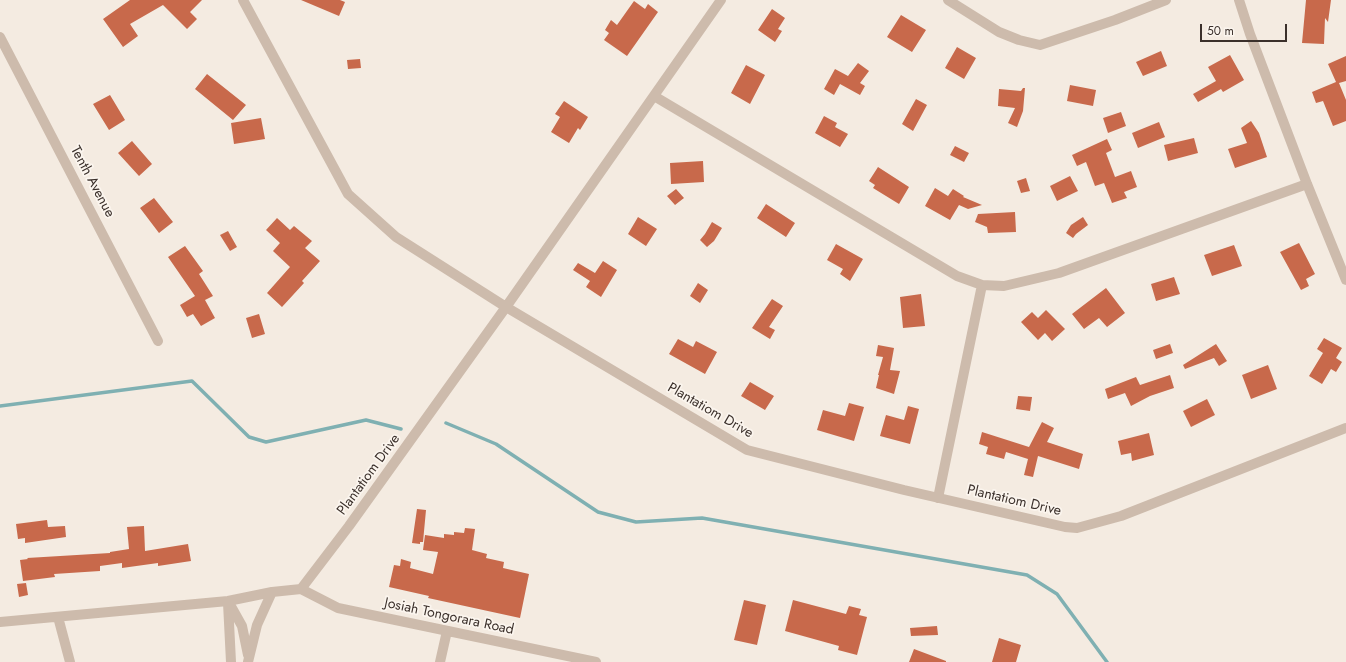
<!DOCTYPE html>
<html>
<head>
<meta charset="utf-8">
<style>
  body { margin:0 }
  #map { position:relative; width:1346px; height:662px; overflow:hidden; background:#f4ebe1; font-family:Jost,sans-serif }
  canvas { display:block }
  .scale { position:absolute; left:1200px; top:24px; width:87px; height:18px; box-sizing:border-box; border:2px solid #3b302b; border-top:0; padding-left:5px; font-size:12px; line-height:14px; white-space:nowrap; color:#3b302b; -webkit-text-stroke:3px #fbf5ee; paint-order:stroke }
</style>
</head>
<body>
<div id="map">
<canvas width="1346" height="662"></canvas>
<div class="scale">50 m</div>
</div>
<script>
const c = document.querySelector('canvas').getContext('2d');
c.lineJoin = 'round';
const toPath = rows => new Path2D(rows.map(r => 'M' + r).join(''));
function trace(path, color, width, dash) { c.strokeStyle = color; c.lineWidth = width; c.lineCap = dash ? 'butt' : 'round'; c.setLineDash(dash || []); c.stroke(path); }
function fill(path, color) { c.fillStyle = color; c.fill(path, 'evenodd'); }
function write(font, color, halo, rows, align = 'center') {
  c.font = font + ' Jost,sans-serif'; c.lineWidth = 3.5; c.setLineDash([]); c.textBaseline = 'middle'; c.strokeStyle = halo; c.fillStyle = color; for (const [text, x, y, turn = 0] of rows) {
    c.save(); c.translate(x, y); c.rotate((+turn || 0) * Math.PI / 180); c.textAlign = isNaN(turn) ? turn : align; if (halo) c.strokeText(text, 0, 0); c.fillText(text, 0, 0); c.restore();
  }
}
trace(toPath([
  [0,406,192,381,249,437,266,442,366,420,401,429],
  [446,423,496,444,598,512,636,522,702,518,1027,575,1057,594,1107,662]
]), '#7fb0b2', 3.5);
fill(toPath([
  [130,0,202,0,190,12,197,19,187,29,163,5,130,24,138,36,123,47,103,19],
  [301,0,340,0,345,2,339,16],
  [1306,0,1331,0,1328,22,1325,18,1324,44,1302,43],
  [634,1,645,9,648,4,658,12,627,56,604,40,609,33,605,30,611,20,617,25],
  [772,9,785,18,778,29,782,31,775,42,758,30],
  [901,15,926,30,912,52,887,37],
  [957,47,976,58,964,79,945,68],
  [1161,51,1167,66,1143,76,1136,62],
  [1230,55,1244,80,1223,92,1221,89,1198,102,1193,94,1216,81,1208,67],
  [1346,56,1346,81,1339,83,1346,100,1346,121,1333,126,1323,101,1316,103,1312,92,1336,82,1328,64],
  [360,59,361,68,348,69,347,60],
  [858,63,869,71,860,83,865,86,860,95,840,84,834,95,824,89,835,69,848,76],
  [746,65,765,75,750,104,731,93],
  [207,74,246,105,233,120,195,89],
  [1070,85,1096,90,1093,106,1067,101],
  [1023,88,1025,88,1023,111,1017,127,1008,123,1015,108,998,106,999,89,1021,91],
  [110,95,125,120,109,130,93,104],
  [916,99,927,105,913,131,902,124],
  [564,101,588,117,580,130,578,128,569,143,551,132,560,117,555,114],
  [1121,112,1126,126,1108,133,1103,118],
  [824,116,837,123,835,127,848,134,840,147,815,133],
  [261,118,265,139,234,144,231,123],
  [1251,121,1259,133,1267,157,1235,168,1228,149,1247,143,1241,128],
  [1159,122,1165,137,1138,148,1132,133],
  [1194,138,1198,153,1168,161,1164,145],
  [1107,139,1112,150,1106,153,1115,177,1131,171,1137,187,1124,192,1127,198,1112,203,1104,183,1095,186,1086,162,1077,166,1072,155],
  [132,141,152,164,139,176,118,153],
  [955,146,969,153,964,162,950,155],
  [703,161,704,182,671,184,670,163],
  [878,167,909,187,899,204,873,188,875,185,869,181],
  [1070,176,1078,191,1057,201,1050,186],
  [1026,178,1030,191,1021,193,1017,181],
  [935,188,948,196,953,189,964,196,963,197,982,205,968,209,959,205,950,220,925,206],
  [676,189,684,198,675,205,667,196],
  [154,198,173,222,159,233,140,208],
  [766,204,795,223,786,237,757,218],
  [1015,212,1016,232,988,233,987,227,975,222,978,214],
  [638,217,657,229,646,246,628,234],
  [1083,217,1088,225,1076,234,1073,238,1066,233,1071,225],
  [277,218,290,230,294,226,312,241,305,248,320,261,302,281,304,283,282,307,267,293,290,267,273,251,280,243,266,230],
  [712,222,722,228,714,241,707,247,700,240,705,234],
  [228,231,237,247,230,251,220,235],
  [1299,243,1315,274,1306,279,1309,286,1301,290,1280,252],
  [836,244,863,259,850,281,840,274,843,269,827,260],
  [1234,245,1242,266,1212,276,1204,255],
  [185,246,203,271,199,274,213,296,205,300,215,318,201,326,193,314,187,317,180,305,195,296,168,257],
  [603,261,617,270,601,297,586,287,590,281,573,270,578,263,595,273],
  [1174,277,1180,294,1156,301,1151,284],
  [698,283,708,290,700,303,690,296],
  [1106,288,1125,313,1107,327,1099,318,1084,329,1072,314],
  [921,294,925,326,903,328,900,297],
  [772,299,783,306,769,327,775,330,770,339,752,328],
  [1046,310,1065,329,1052,341,1045,333,1038,340,1021,322,1032,312,1038,318],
  [259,314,265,334,252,338,246,318],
  [1324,338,1342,348,1336,358,1342,362,1336,372,1331,369,1322,384,1309,376,1323,353,1317,349],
  [678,339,693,347,696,341,717,352,705,374,669,354],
  [1170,344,1173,353,1156,359,1153,350],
  [1216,344,1227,361,1219,366,1214,358,1185,369,1183,365],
  [878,345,894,348,890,370,900,371,894,394,876,388,879,375,878,375,883,357,876,356],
  [1268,365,1277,389,1251,399,1242,375],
  [1170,375,1174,388,1150,396,1131,406,1125,393,1108,399,1105,389,1136,377,1140,385],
  [750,382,774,396,765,410,741,396],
  [1018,396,1032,397,1030,411,1016,409],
  [1207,399,1215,415,1191,427,1183,411],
  [849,403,864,407,854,441,817,430,823,410,845,416],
  [908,406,919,409,910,444,880,436,886,415,904,420],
  [1042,422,1054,428,1047,442,1083,454,1079,469,1038,456,1033,477,1024,475,1028,459,1006,452,1004,459,986,454,988,447,979,444,982,432,1029,447],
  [1149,433,1154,455,1132,461,1131,453,1121,455,1118,441],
  [417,509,426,510,423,542,420,542,420,544,412,543],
  [47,520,48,527,65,526,66,537,25,543,25,538,18,539,16,524],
  [144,526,145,551,188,544,191,561,158,566,158,563,122,568,122,563,100,566,100,571,54,574,55,577,23,581,20,560,28,559,27,558,110,553,110,552,129,549,127,527],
  [465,528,475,529,472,550,487,554,486,558,504,562,503,568,529,574,520,618,428,598,429,596,389,587,394,565,400,566,401,559,411,562,410,568,433,574,438,552,423,550,425,535,444,538,444,534,454,535,454,532,464,533],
  [26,583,28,595,19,597,17,584],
  [744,600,766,605,757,645,734,640],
  [793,600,846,614,849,606,861,609,859,615,867,617,857,655,838,650,839,646,785,631],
  [937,626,938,635,911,636,910,628],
  [999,638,1021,645,1016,662,992,662],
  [914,649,946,661,946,662,909,662]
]), '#c8694b');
trace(toPath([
  [243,0,348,194,396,237,506,307,747,450,904,490,1065,527,1077,528,1121,516,1346,428],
  [948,0,999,32,1019,40,1040,45,1115,20,1166,0],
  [1239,0,1250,34,1307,184,1346,280],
  [0,37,158,341],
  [654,96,957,276,982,285,1004,286,1059,273,1307,184],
  [938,498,982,285],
  [301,589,338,608,596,662],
  [228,601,242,626,248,655],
  [228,603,231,662],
  [58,617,70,662],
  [0,622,228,601,272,592,301,589,349,526,506,307,721,0],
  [248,662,257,625,272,592],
  [440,662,447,631]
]), '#cdbbac', 10);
write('14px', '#3b302b', '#fbf5ee', [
  ["Tenth Avenue",92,182,62],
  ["Plantatiom Drive",710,411,30],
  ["Plantatiom Drive",369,475,-54],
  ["Plantatiom Drive",1014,501,13],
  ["Josiah Tongorara Road",449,617,12]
]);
</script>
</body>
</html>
